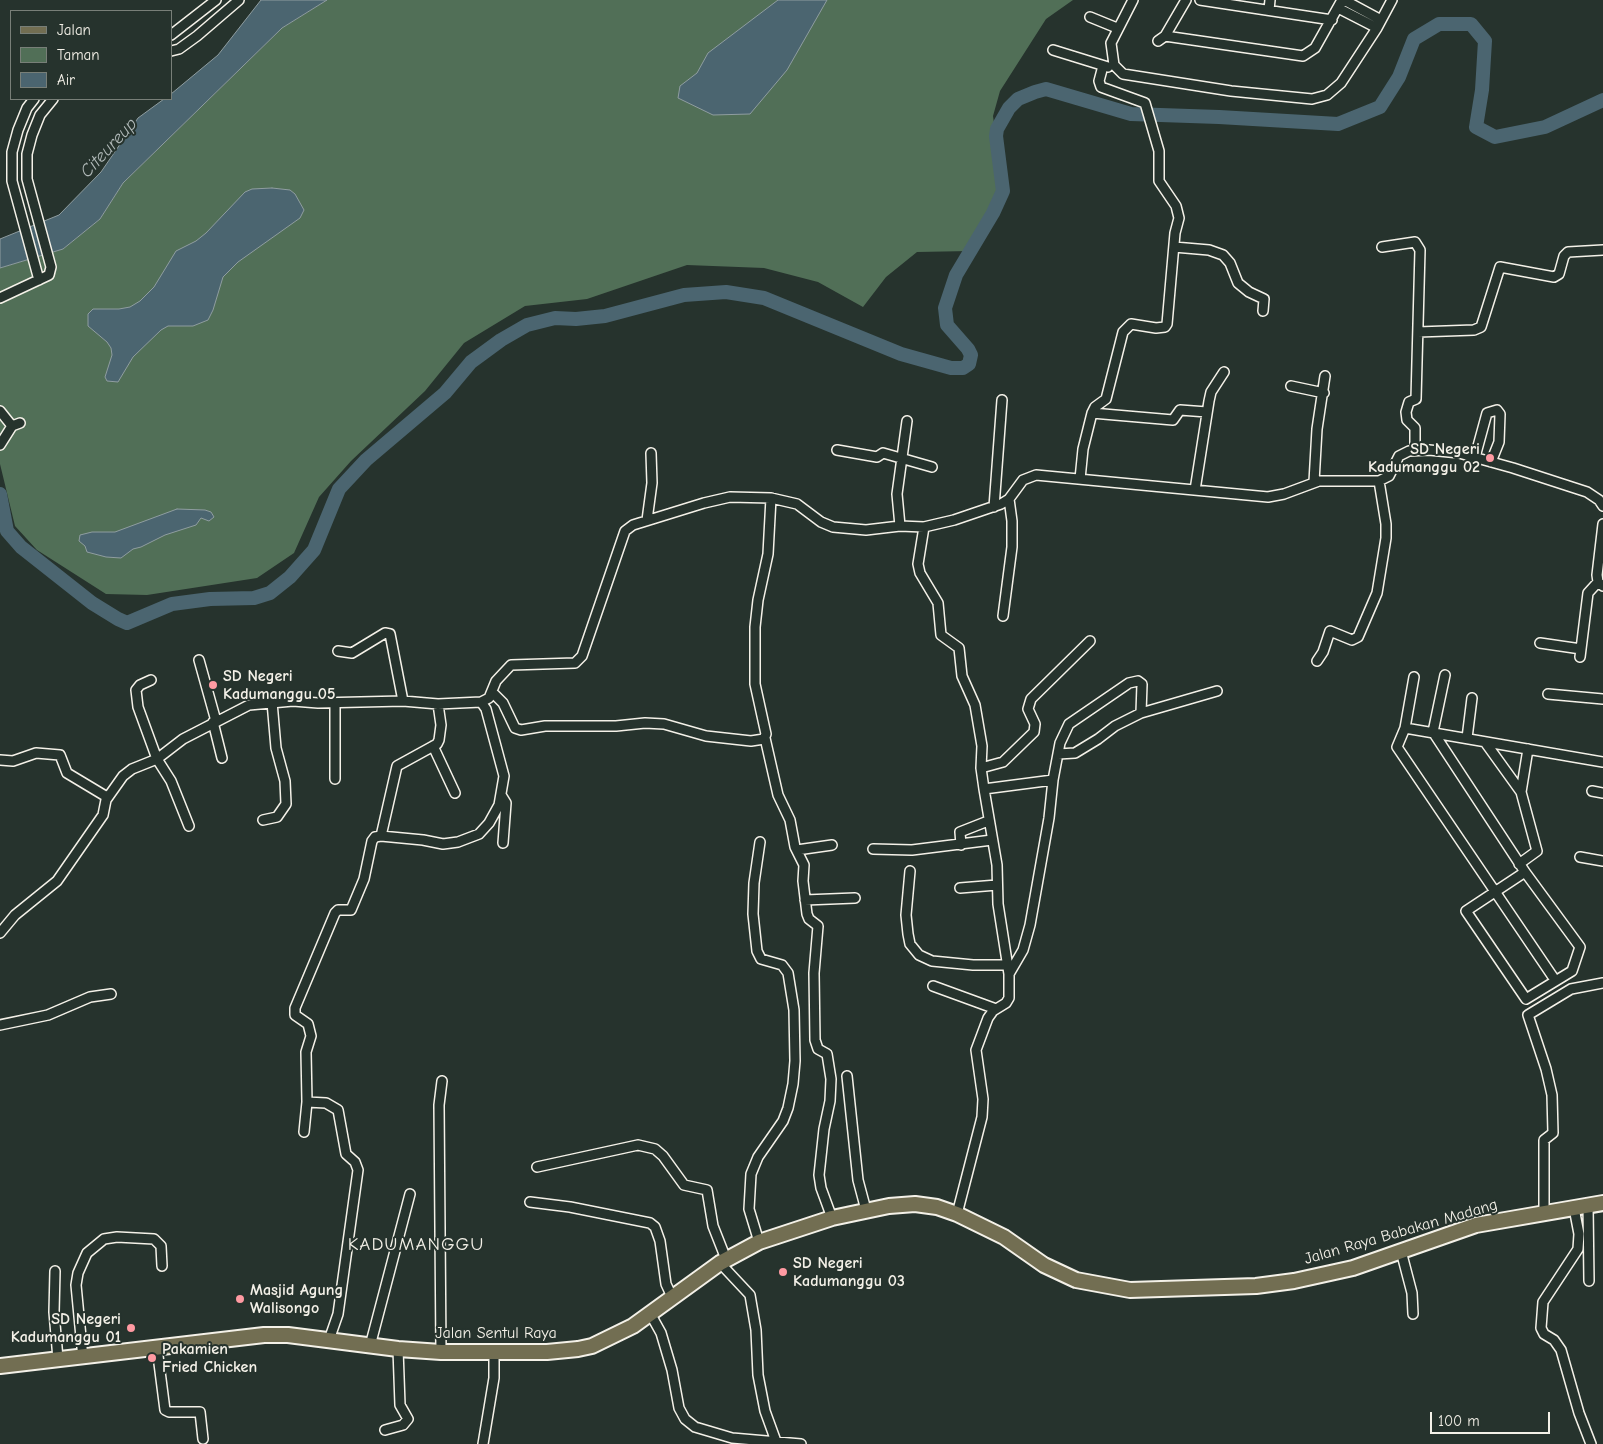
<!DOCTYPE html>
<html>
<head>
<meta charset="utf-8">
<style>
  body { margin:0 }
  #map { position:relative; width:1603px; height:1444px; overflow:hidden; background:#26332d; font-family:"Comic Neue",sans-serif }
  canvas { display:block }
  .legend { position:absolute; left:10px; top:10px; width:162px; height:90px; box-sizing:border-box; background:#26332d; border:1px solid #787f78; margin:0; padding:6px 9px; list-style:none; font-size:15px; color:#f4f1e8 }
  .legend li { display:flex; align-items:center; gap:10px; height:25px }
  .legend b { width:25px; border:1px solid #787f78 }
  .scale { position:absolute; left:1430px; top:1412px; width:120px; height:22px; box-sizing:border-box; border:2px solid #f4f1e8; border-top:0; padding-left:6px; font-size:15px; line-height:18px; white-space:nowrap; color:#f4f1e8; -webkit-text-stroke:4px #26332d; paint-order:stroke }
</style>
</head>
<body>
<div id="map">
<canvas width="1603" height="1444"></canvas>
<ul class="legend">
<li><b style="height:6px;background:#726e52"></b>Jalan</li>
<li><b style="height:14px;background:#516f57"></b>Taman</li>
<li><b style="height:14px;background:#4b6570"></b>Air</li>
</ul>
<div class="scale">100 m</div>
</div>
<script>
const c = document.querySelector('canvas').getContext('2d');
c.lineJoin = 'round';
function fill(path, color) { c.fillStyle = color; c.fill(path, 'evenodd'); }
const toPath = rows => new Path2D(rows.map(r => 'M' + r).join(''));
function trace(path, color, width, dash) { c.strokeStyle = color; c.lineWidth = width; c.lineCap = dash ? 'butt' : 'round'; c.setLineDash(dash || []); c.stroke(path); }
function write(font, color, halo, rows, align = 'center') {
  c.font = font + ' "Comic Neue",sans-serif'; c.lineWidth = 4; c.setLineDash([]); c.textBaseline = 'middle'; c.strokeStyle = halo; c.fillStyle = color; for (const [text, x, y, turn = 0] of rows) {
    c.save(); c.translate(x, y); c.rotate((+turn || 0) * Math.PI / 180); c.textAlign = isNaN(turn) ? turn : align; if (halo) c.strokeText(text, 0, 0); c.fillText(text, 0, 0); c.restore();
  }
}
fill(toPath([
  [327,0,1073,0,1046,19,1000,91,993,116,1003,191,993,213,970,251,917,252,886,277,863,307,818,282,764,268,687,265,587,299,525,306,464,343,425,391,351,461,319,497,294,553,257,578,147,595,106,594,37,550,15,526,0,464,0,268,63,249,100,219,123,183,282,28]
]), '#516f57');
const water = toPath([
  [261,0,327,0,282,28,123,183,100,219,63,249,0,268,0,239,59,215,101,172,138,118,164,99,171,99,171,94,218,55,261,0],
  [778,0,827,0,787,70,750,114,713,115,678,98,680,86,697,73,708,53,778,0],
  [272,188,290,190,295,194,304,210,300,218,238,262,223,277,213,310,208,320,193,326,168,326,161,330,133,357,118,382,107,381,105,377,112,355,111,348,107,342,88,326,88,314,93,309,119,309,130,307,140,301,154,287,176,251,196,241,206,233,245,192,252,189,272,188],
  [177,509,205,510,211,512,214,517,209,521,201,518,196,525,165,535,141,547,133,549,121,558,106,557,87,552,85,546,79,541,80,535,92,532,115,532,177,509]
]);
fill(water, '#4b6570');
trace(water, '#8f9da0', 1);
trace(toPath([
  [0,494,7,531,21,547,92,603,118,619,127,623,172,604,210,599,254,598,270,593,290,577,314,550,339,489,366,460,445,393,471,362,501,340,527,325,555,318,576,319,605,316,684,295,726,292,764,298,901,354,951,368,963,368,969,364,971,355,968,349,947,325,945,308,956,275,993,213,1003,191,996,136,997,129,1009,108,1018,99,1035,92,1046,89,1131,114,1219,117,1338,124,1380,107,1399,77,1414,39,1439,24,1471,24,1485,41,1482,90,1476,127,1495,137,1545,127,1603,100]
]), '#4b6570', 14);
const street = toPath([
  [1133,0,1111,43,1114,65,1123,74,1231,91,1312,99,1327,95,1341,83,1377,28,1392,0],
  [1200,0,1332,20],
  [1344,0,1381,20],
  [1338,8,1377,28],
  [1269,10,1270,0],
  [1090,17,1117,28],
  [171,35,216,0],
  [1165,36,1303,56,1315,48,1342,0],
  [1158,41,1165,36,1186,0],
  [1053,50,1108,67],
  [171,51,179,49,197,36,239,0],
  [34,99,27,108,18,130,12,152,12,181,39,280],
  [1174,247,1209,250,1223,255,1230,263,1238,283,1249,292,1264,299,1263,311],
  [1382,247,1415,242,1420,250,1416,399,1409,402,1406,412,1407,420,1415,428,1415,450],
  [0,298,49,275,51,267,27,179,27,154,32,135,40,115,53,99],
  [1418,332,1474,330,1481,327,1500,267,1554,277,1559,274,1564,256,1568,252,1603,250],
  [1291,386,1324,393],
  [0,411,12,426],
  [1092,413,1173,420,1180,410,1207,412],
  [0,445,12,426,20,423],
  [837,450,877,457,883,453,932,467],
  [1475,457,1487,413,1497,410,1500,414,1499,442,1491,462],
  [1080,479,1083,449,1092,413,1095,407,1106,399,1123,332,1131,324,1156,328,1165,327,1167,324,1175,233,1179,218,1176,206,1159,181,1159,151,1145,103,1101,87,1099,81,1103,66],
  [1314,482,1317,429,1325,376],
  [1195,490,1209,401,1211,392,1224,372],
  [994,507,1002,400],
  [647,520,652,483,651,453],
  [1603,524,1597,575,1598,582,1603,586],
  [900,526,897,494,907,421],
  [924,527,918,564,920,573,938,603,941,635,959,648,962,676,975,705,982,746,981,768,984,789,997,865,998,904,1009,974,1009,998,1006,1003,993,1011,988,1018,976,1050,983,1099,982,1117,957,1214],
  [1003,616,1012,547,1012,521,1009,499],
  [1540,643,1581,649],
  [338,651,352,653,385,633,390,634,403,701],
  [1580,657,1588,593,1598,582],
  [199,660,216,721],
  [1317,661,1323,652,1330,631,1352,640,1358,637,1377,593,1386,538,1386,524,1379,481],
  [1445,675,1433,732,1525,872,1580,947,1572,971,1526,999,1466,911,1525,872],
  [1414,677,1405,728,1397,747,1555,980],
  [151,680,140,685,136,690,138,707,157,759,171,781,189,826],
  [492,692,503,703,515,728,521,730,545,726,616,726,645,723,664,724,706,736,751,741,764,739,766,734,755,684,755,627,758,600,768,554,771,498],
  [1548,694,1603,699],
  [438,704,441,725,439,740,437,744,397,766,381,836,423,840,443,844,458,842,479,834,489,823,499,805,504,776,486,709,481,702],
  [213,722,222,758],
  [1405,728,1603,762],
  [765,738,778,795,790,820,795,847,804,865,803,881,807,914,809,919,818,926,814,973,815,1040,818,1049,827,1054,831,1079,830,1101,824,1129,819,1175,821,1188,832,1218],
  [1467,738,1472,698],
  [1485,742,1521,792],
  [433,746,455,793],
  [1058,754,1075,753,1098,739,1115,726,1141,713],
  [0,760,13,761,36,753,60,755,67,773,107,797],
  [981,768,1003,762,1034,732,1035,724,1028,709,1031,699,1090,641],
  [335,779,335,703],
  [984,789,1053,780],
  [1592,791,1603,793],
  [501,795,506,803,503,843],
  [263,820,277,817,286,804,285,781,276,748,272,702],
  [961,845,960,832,988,821],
  [873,849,912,850,992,840],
  [797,850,832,845],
  [1580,857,1603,861],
  [1519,864,1537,851,1521,792,1528,749],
  [910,871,906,915,908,934,910,944,919,955,932,961,973,965,1007,965],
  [960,888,997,885],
  [805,900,855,898],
  [0,933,15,915,57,881,103,815,106,800,123,776,132,769,157,759,183,739,249,705,293,701,318,703,403,701,438,704,481,702,489,698,496,681,511,665,575,663,582,656,625,531,633,525,704,503,730,497,771,498,797,504,821,522,833,527,866,530,900,526,924,527,954,520,1001,504,1009,499,1023,480,1036,475,1268,497,1284,494,1319,481,1379,481,1389,476,1399,456,1409,451,1429,450,1459,453,1513,468,1587,492,1599,500,1603,506],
  [1009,974,1023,950,1030,925,1049,818,1053,780,1060,743,1069,724,1129,683,1138,681,1142,684,1141,713,1217,691],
  [933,986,996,1009],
  [0,1025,48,1015,90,997,111,994],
  [847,1076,858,1180,866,1210],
  [307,1102,326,1103,338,1110,346,1154,355,1162,358,1170,338,1314,329,1340],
  [304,1132,307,1102,306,1052,311,1036,308,1024,295,1015,295,1008,335,913,338,910,351,910,364,879,372,841,375,837,381,836],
  [537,1167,638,1145,655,1149,663,1156,684,1185,707,1190,713,1226,726,1259],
  [530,1202,570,1207,650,1223,655,1227,660,1241,666,1284,673,1299],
  [1588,1206,1589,1281],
  [1574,1208,1579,1234,1578,1249,1543,1302,1541,1328,1544,1334,1554,1340,1561,1350,1579,1413,1591,1444],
  [1544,1212,1544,1140,1553,1133,1552,1095,1546,1069,1528,1015,1571,989,1603,983],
  [759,1242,749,1209,751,1174,758,1157,783,1121,788,1108,793,1084,795,1061,794,1010,788,973,782,965,761,959,757,951,753,914,754,883,760,842],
  [1401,1251,1412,1293,1413,1314],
  [720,1263,750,1295,756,1330,758,1375,765,1411,777,1444],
  [55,1271,54,1312,58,1359],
  [651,1315,661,1333,672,1370,679,1408,685,1419,695,1427,732,1438,801,1444],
  [370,1346,410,1194],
  [157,1348,165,1410,169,1412,200,1412,203,1439],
  [441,1352,439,1105,442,1081],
  [83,1358,76,1285,78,1273,87,1253,104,1239,117,1237,154,1239,161,1246,162,1266],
  [385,1430,403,1425,408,1419,400,1405,398,1349],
  [483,1444,494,1378,494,1351]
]);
const primary = toPath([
  [0,1366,264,1335,288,1335,398,1349,441,1352,547,1352,578,1349,592,1346,633,1326,720,1263,759,1242,832,1218,889,1206,915,1204,937,1207,957,1214,1004,1237,1044,1265,1076,1280,1130,1290,1256,1286,1294,1281,1353,1268,1476,1225,1603,1203]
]);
trace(street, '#f4f1e8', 12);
trace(primary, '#f4f1e8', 18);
trace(street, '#26332d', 9);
trace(primary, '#726e52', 14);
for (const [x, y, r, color] of [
  [1490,458,5,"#ff9aa2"],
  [213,685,5,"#ff9aa2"],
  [783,1272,5,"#ff9aa2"],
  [240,1299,5,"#ff9aa2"],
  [131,1328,5,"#ff9aa2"],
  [152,1358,5,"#ff9aa2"]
]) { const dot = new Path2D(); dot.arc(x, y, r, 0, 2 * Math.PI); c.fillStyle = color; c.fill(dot); trace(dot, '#26332d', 2); }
write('bold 16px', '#f4f1e8', '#26332d', [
  ["SD Negeri",1480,449,"right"],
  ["Kadumanggu 02",1480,467,"right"],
  ["SD Negeri",223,676],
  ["Kadumanggu 05",223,694],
  ["SD Negeri",793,1263],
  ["Kadumanggu 03",793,1281],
  ["Masjid Agung",250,1290],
  ["Walisongo",250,1308],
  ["SD Negeri",121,1319,"right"],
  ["Kadumanggu 01",121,1337,"right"],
  ["Pakamien",162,1349],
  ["Fried Chicken",162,1367]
], 'left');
write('16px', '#f4f1e8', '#26332d', [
  ["Jalan Raya Babakan Madang",1401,1232,-16],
  ["Jalan Sentul Raya",496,1333]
]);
write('italic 18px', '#b0b9b8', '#26332d', [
  ["Citeureup",109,148,-47]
]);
c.letterSpacing = '1px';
write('19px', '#f4f1e8', '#26332d', [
  ["KADUMANGGU",416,1245]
]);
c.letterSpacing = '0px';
</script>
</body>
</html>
